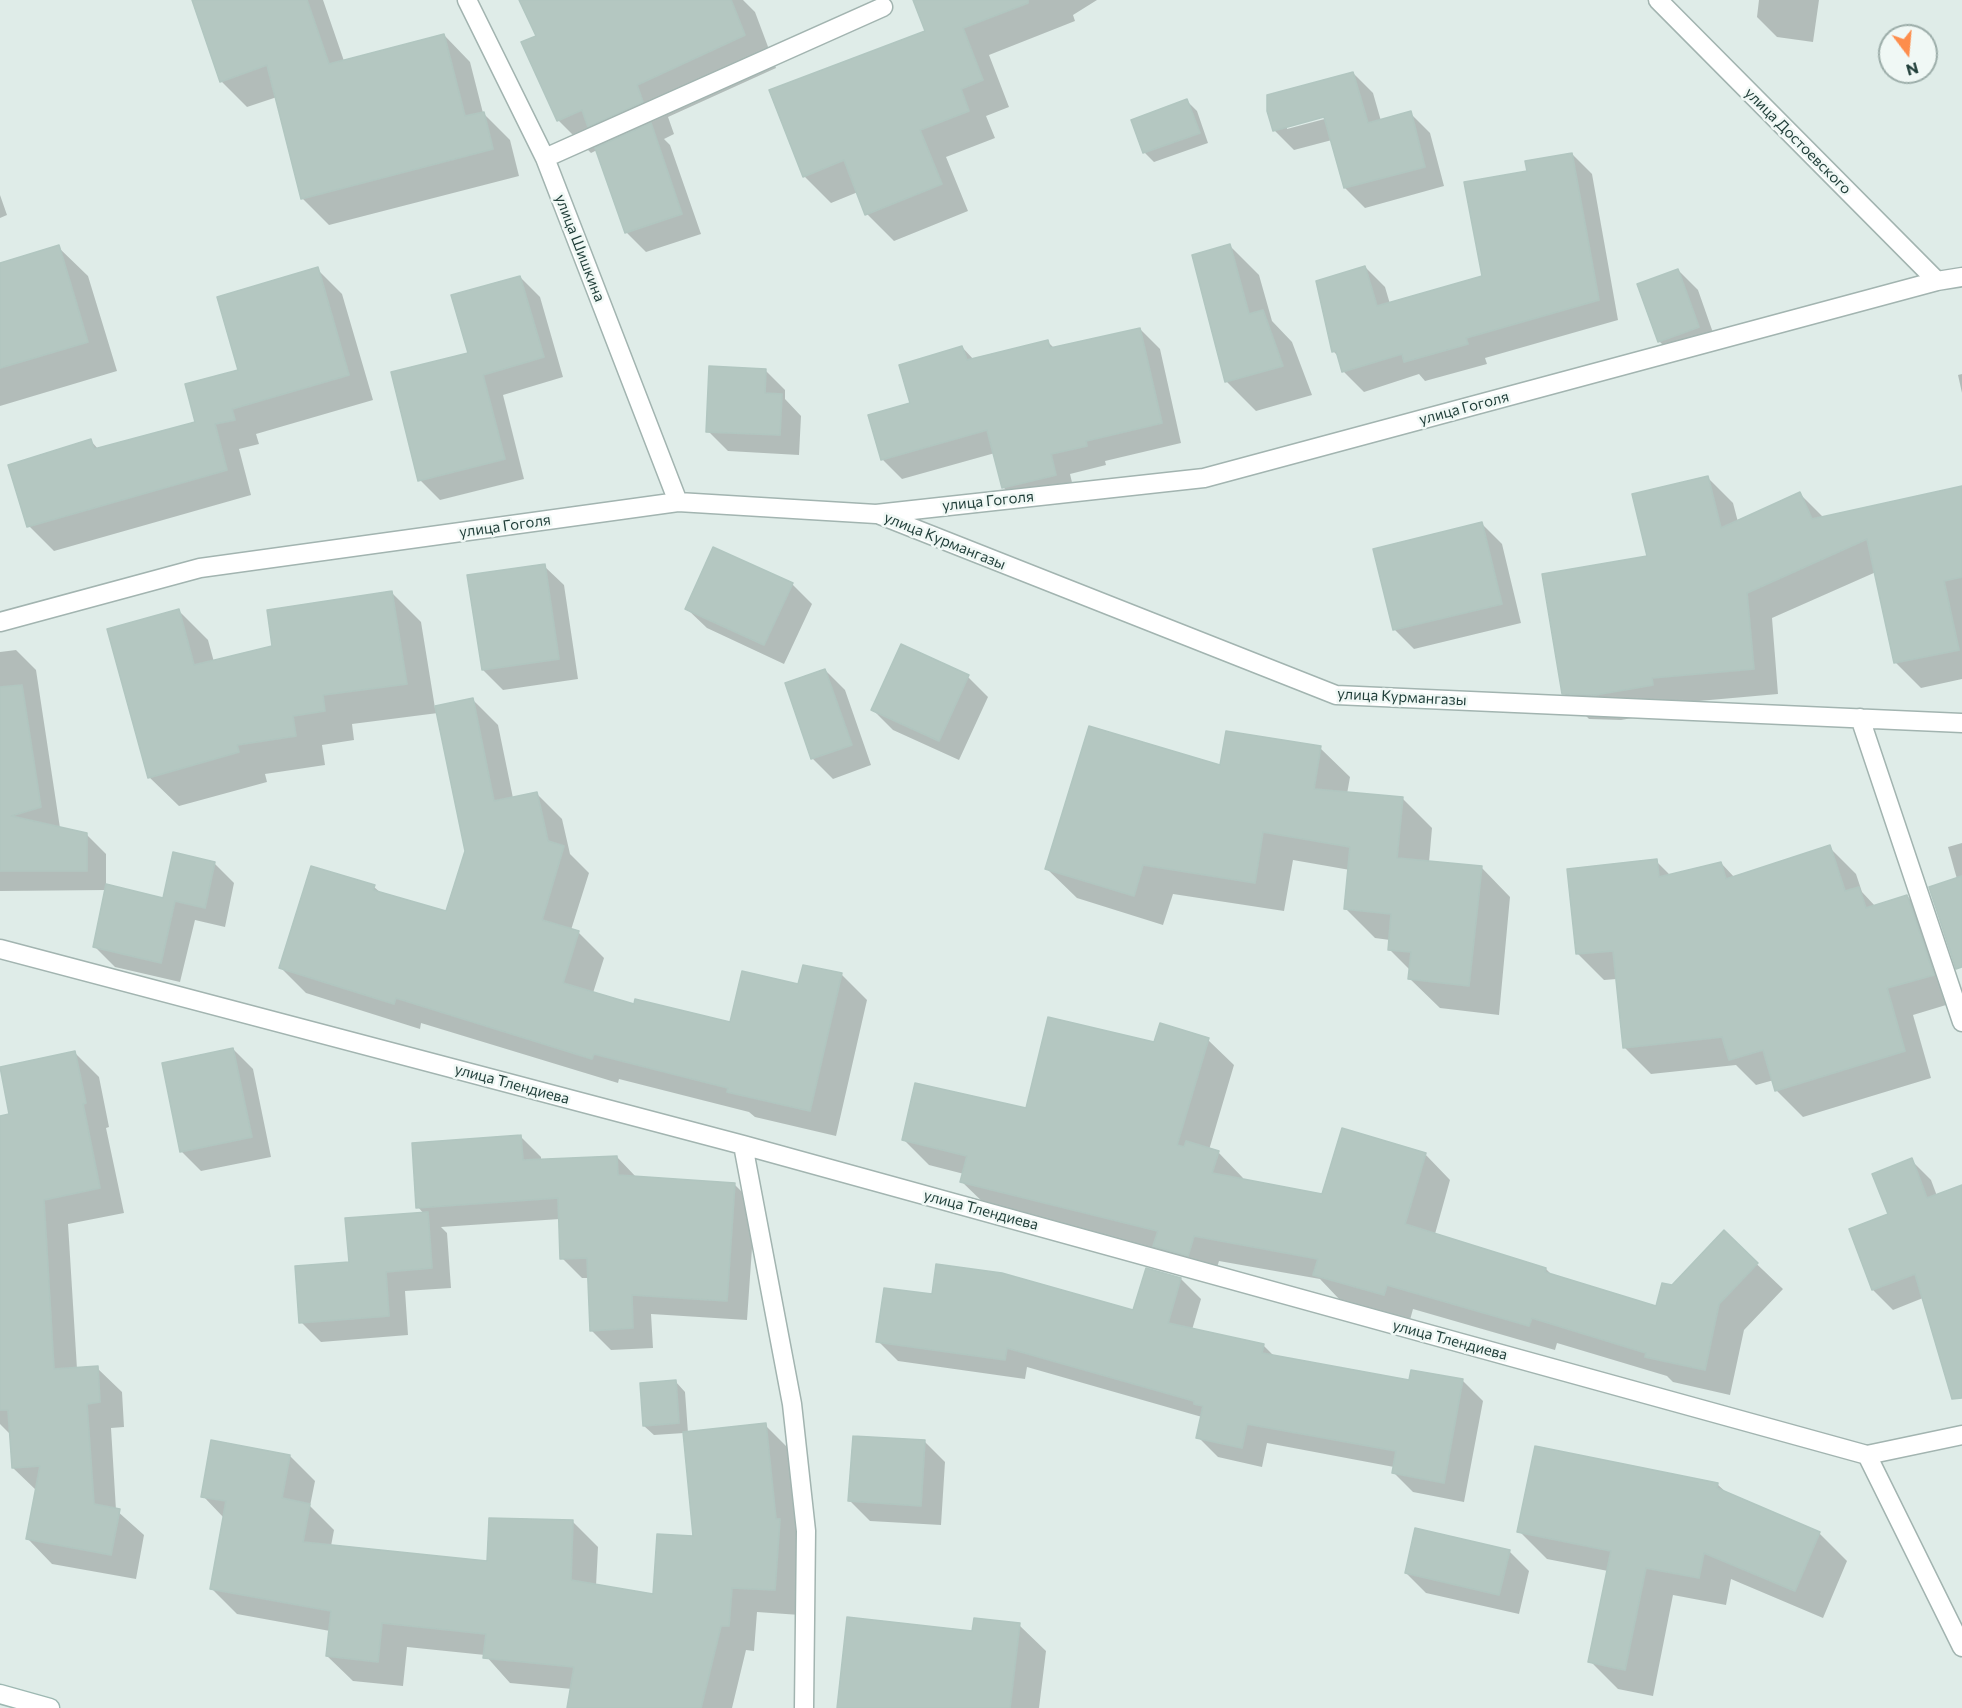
<!DOCTYPE html>
<html>
<head>
<meta charset="utf-8">
<style>
  body { margin:0 }
  #map { position:relative; width:1962px; height:1708px; overflow:hidden; background:#dfece8; font-family:Commissioner,sans-serif }
  canvas { display:block }
  .north { position:absolute; left:1878px; top:24px; width:60px; height:60px; box-sizing:border-box; background:#f0f8f5; border:2px solid #9cada9; border-radius:50%; rotate:164deg; font-size:16px; font-weight:700; line-height:24px; text-align:center; color:#1f3d38 }
  .north::after { content:''; display:block; margin:auto; width:21px; height:27px; background:#fd8d4c; clip-path:polygon(50% 0,100% 100%,50% 72%,0 100%) }
</style>
</head>
<body>
<div id="map">
<canvas width="1962" height="1708"></canvas>
<div class="north">N</div>
</div>
<script>
const c = document.querySelector('canvas').getContext('2d');
c.lineJoin = 'round';
function fill(path, color) { c.fillStyle = color; c.fill(path, 'evenodd'); }
const toPath = rows => new Path2D(rows.map(r => 'M' + r).join(''));
function trace(path, color, width, dash) { c.strokeStyle = color; c.lineWidth = width; c.lineCap = dash ? 'butt' : 'round'; c.setLineDash(dash || []); c.stroke(path); }
function write(font, color, halo, rows, align = 'center') {
  c.font = font + ' Commissioner,sans-serif'; c.lineWidth = 5; c.setLineDash([]); c.textBaseline = 'middle'; c.strokeStyle = halo; c.fillStyle = color; for (const [text, x, y, turn = 0] of rows) {
    c.save(); c.translate(x, y); c.rotate((+turn || 0) * Math.PI / 180); c.textAlign = isNaN(turn) ? turn : align; if (halo) c.strokeText(text, 0, 0); c.fillText(text, 0, 0); c.restore();
  }
}
fill(toPath([
  [193,0,323,0,344,61,444,35,470,62,483,113,510,140,519,176,329,225,302,198,277,97,247,107,221,81],
  [521,0,743,0,755,12,776,68,668,117,674,134,664,139,670,145,701,234,646,252,626,232,597,150,591,153,558,120,523,43,538,36],
  [926,0,1097,0,1073,15,1075,21,989,55,1009,107,986,116,995,138,946,157,968,211,894,241,867,214,858,192,831,203,804,176,927,32],
  [1759,0,1819,0,1813,42,1777,37,1757,17],
  [1353,73,1373,93,1381,121,1410,113,1430,133,1444,186,1365,208,1345,188,1332,140,1294,150,1274,130],
  [1331,114,1332,117,1287,129,1287,126],
  [1187,101,1197,111,1208,143,1154,162,1144,152,1133,120],
  [1572,154,1592,174,1618,320,1485,358,1487,364,1425,381,1419,374,1364,392,1344,372,1340,358,1334,352,1317,282,1365,267,1385,287,1390,304,1483,277,1529,172],
  [0,195,7,215,0,218],
  [1230,246,1259,275,1272,321,1292,342,1312,395,1256,411,1226,381],
  [58,247,88,276,117,371,0,406,0,265],
  [317,269,342,294,373,400,256,434,259,444,239,449,251,495,54,551,29,526,91,441,99,450,197,423],
  [1678,270,1698,290,1718,347,1679,361,1659,341],
  [520,277,540,297,563,377,503,395,524,479,440,500,420,480,470,354],
  [1140,329,1160,349,1181,443,1105,461,1106,465,1070,474,1075,495,1023,507,1003,487,995,453,902,479,882,459,912,404,962,347,974,360,1048,342,1055,349],
  [765,370,785,390,785,399,801,416,799,455,728,451,708,431],
  [1962,374,1962,393,1958,375],
  [1708,478,1733,503,1738,522,1800,494,1824,518,1962,507,1962,679,1921,688,1895,662,1876,572,1772,618,1778,694,1676,703,1678,710,1621,720,1589,719,1564,693,1649,558],
  [1482,524,1502,544,1521,623,1414,649,1394,629],
  [544,566,564,585,578,679,503,690,483,670],
  [792,584,812,604,784,664,707,628,687,609],
  [392,593,421,622,435,708,472,699,498,725,513,798,536,793,562,819,570,854,589,873,571,930,578,932,604,958,593,993,635,1005,732,1024,799,986,841,974,867,1000,836,1136,755,1117,749,1112,619,1079,618,1083,421,1023,420,1029,306,993,281,968,374,887,381,893,447,913,467,851,438,713,352,724,354,740,322,745,325,765,265,774,267,782,179,806,149,777,179,611,208,640,214,662,274,647],
  [902,646,968,677,988,697,959,760,893,730,873,710],
  [16,650,36,670,60,828,86,834,106,854,106,886,164,899,214,863,234,883,225,927,195,920,180,982,115,967,95,947,107,890,0,891,0,652],
  [825,670,845,690,871,765,833,779,813,759,787,684],
  [1320,748,1350,777,1347,794,1403,799,1432,828,1429,862,1481,867,1510,897,1499,1015,1440,1008,1410,979,1411,971,1389,949,1390,940,1375,938,1346,909,1350,870,1293,860,1284,911,1173,894,1163,925,1077,898,1047,869,1222,767],
  [1962,843,1962,963,1957,879,1948,847],
  [1829,847,1856,874,1862,892,1876,907,1907,896,1934,923,1956,1002,1913,1015,1931,1078,1803,1117,1776,1090,1774,1080,1756,1085,1736,1065,1651,1074,1625,1048,1617,979,1604,980,1578,954,1656,861,1670,875,1721,863,1735,878],
  [1208,1040,1234,1065,1209,1150,1218,1152,1243,1178,1242,1180,1323,1196,1425,1154,1450,1180,1435,1234,1546,1269,1553,1276,1658,1308,1672,1287,1724,1233,1783,1289,1744,1330,1730,1395,1673,1382,1667,1376,1557,1343,1555,1350,1413,1309,1410,1320,1340,1300,1320,1279,1219,1261,1213,1281,1180,1271,1158,1249,988,1207,962,1182,964,1174,929,1165,904,1140,1027,1110,1155,1043],
  [233,1049,253,1069,271,1157,201,1171,181,1151],
  [74,1052,99,1077,109,1127,106,1128,124,1213,68,1224,77,1369,97,1368,122,1392,124,1427,111,1428,116,1510,144,1535,136,1579,52,1564,28,1539,37,1491,13,1468,11,1435,0,1424,0,1118,11,1116],
  [521,1137,541,1157,541,1161,617,1157,637,1178,735,1185,755,1205,747,1320,651,1314,653,1348,611,1350,591,1330,589,1278,582,1278,562,1258,560,1219,441,1227,447,1233,451,1288,405,1291,408,1335,321,1342,301,1322,350,1263,424,1214,418,1207],
  [1911,1160,1931,1180,1937,1196,1962,1186,1962,1391,1923,1298,1893,1310,1873,1290,1850,1230,1890,1215],
  [1181,1279,1201,1299,1192,1330,1263,1345,1274,1356,1410,1381,1412,1371,1463,1381,1483,1401,1464,1502,1413,1492,1393,1472,1394,1467,1267,1443,1262,1467,1218,1457,1198,1437,1202,1417,1027,1367,1025,1379,898,1361,878,1341,933,1295,1134,1312],
  [676,1382,685,1392,688,1433,765,1425,790,1450,800,1541,800,1615,757,1612,754,1651,746,1650,732,1708,568,1708,572,1689,510,1683,485,1655,407,1647,403,1686,353,1681,327,1656,330,1631,237,1614,212,1589,224,1518,203,1496,290,1456,315,1481,310,1506,334,1530,331,1546,488,1563,572,1521,598,1547,596,1586,654,1596,695,1538,684,1433,654,1435,644,1426],
  [925,1442,945,1462,941,1525,870,1521,850,1501],
  [1717,1484,1728,1494,1819,1533,1847,1561,1823,1618,1731,1579,1726,1605,1673,1595,1653,1696,1618,1689,1590,1661,1608,1571,1547,1559,1519,1531],
  [1509,1551,1529,1571,1519,1614,1426,1593,1406,1573],
  [1019,1625,1046,1651,1039,1708,839,1708,973,1632]
]), '#0003');
const building = toPath([
  [192,0,307,0,329,64,444,34,465,116,484,112,493,149,301,199,267,65,220,82,192,0],
  [519,0,731,0,745,35,637,85,643,102,588,127,582,110,557,121,521,42,536,36,519,0],
  [913,0,1028,0,1028,3,963,28,983,80,961,89,969,111,920,130,942,184,865,215,844,160,803,177,769,90,925,31,913,0],
  [1353,72,1368,123,1411,111,1425,167,1344,188,1324,117,1273,131,1267,111,1267,95,1353,72],
  [1187,99,1200,133,1143,153,1131,120,1187,99],
  [651,123,682,214,625,233,595,148,651,123],
  [1572,153,1599,300,1466,338,1468,344,1404,362,1402,354,1342,372,1336,351,1332,352,1316,281,1365,266,1377,306,1482,276,1464,182,1527,171,1525,161,1572,153],
  [1230,244,1249,314,1263,310,1283,366,1225,382,1192,255,1230,244],
  [59,245,88,342,0,368,0,263,59,245],
  [318,267,349,375,232,409,235,420,215,424,227,470,27,527,8,465,91,439,94,449,195,422,185,384,238,370,217,297,318,267],
  [1678,269,1699,327,1658,342,1637,284,1678,269],
  [520,276,544,357,483,375,505,459,418,481,391,372,468,353,451,295,520,276],
  [1140,328,1162,423,1086,441,1087,446,1051,454,1056,475,1002,488,987,430,881,460,868,415,910,403,899,365,962,346,967,360,1048,340,1050,348,1140,328],
  [709,366,766,369,765,393,782,394,780,435,706,432,709,366],
  [1708,476,1721,528,1800,492,1812,519,1962,486,1962,577,1944,581,1959,650,1894,663,1867,539,1747,593,1754,669,1652,678,1653,685,1595,695,1562,694,1542,574,1647,556,1632,494,1708,476],
  [1482,522,1502,604,1393,630,1373,549,1482,522],
  [713,547,793,583,764,645,685,609,713,547],
  [545,564,559,659,482,670,467,575,545,564],
  [392,591,407,684,323,695,325,711,293,716,296,736,237,745,239,752,148,778,107,629,179,609,194,665,272,646,267,610,392,591],
  [901,644,969,675,939,741,871,710,901,644],
  [825,669,852,745,811,759,785,683,825,669],
  [22,685,41,807,11,816,87,833,87,871,0,871,0,687,22,685],
  [473,698,494,801,537,792,548,841,564,846,542,920,579,931,563,983,634,1004,635,999,730,1022,742,971,798,984,803,965,842,973,810,1111,727,1092,728,1088,594,1054,592,1059,396,998,394,1004,279,968,311,866,375,885,373,890,446,911,465,851,435,706,473,698],
  [1089,726,1220,765,1226,731,1321,746,1314,789,1403,797,1397,858,1482,866,1469,986,1408,979,1411,952,1388,950,1391,914,1344,909,1350,847,1263,832,1255,883,1143,865,1134,896,1045,869,1089,726],
  [1830,845,1845,891,1859,887,1866,908,1907,895,1934,975,1887,988,1905,1051,1775,1091,1763,1050,1729,1060,1722,1037,1623,1048,1613,951,1576,954,1567,869,1657,859,1659,877,1721,862,1726,879,1830,845],
  [173,852,215,862,205,908,175,901,161,963,93,947,106,884,163,898,173,852],
  [1962,876,1962,967,1956,969,1929,887,1962,876],
  [1048,1017,1154,1042,1160,1023,1209,1038,1177,1145,1184,1147,1186,1141,1219,1151,1212,1173,1322,1194,1342,1128,1426,1153,1405,1224,1546,1268,1545,1272,1656,1306,1662,1283,1672,1285,1724,1230,1758,1263,1719,1304,1705,1370,1645,1357,1646,1353,1532,1318,1529,1326,1387,1285,1384,1295,1313,1275,1318,1259,1194,1236,1188,1256,1153,1246,1158,1231,960,1182,967,1156,902,1140,915,1083,1026,1108,1048,1017],
  [233,1048,252,1137,180,1152,162,1063,233,1048],
  [75,1051,86,1103,83,1104,100,1188,44,1200,54,1369,98,1366,100,1402,87,1404,94,1504,120,1509,111,1555,26,1539,40,1466,12,1468,8,1410,0,1410,0,1116,9,1114,0,1067,75,1051],
  [521,1135,523,1160,617,1156,618,1175,735,1183,727,1301,632,1295,633,1328,590,1331,587,1258,560,1259,558,1198,416,1208,412,1143,521,1135],
  [1912,1158,1927,1198,1962,1185,1962,1398,1952,1399,1915,1274,1872,1290,1849,1229,1888,1214,1872,1174,1912,1158],
  [428,1212,432,1268,386,1272,389,1316,299,1323,295,1266,349,1262,345,1218,428,1212],
  [936,1264,1002,1273,1133,1310,1146,1268,1181,1278,1168,1323,1264,1344,1262,1353,1409,1380,1411,1370,1463,1379,1444,1483,1392,1473,1396,1451,1247,1424,1242,1448,1196,1438,1203,1406,1194,1404,1194,1401,1007,1348,1005,1360,876,1342,884,1288,932,1294,936,1264],
  [676,1380,679,1423,643,1426,640,1383,676,1380],
  [766,1423,776,1519,780,1519,775,1590,732,1588,729,1626,721,1626,701,1708,567,1708,574,1667,483,1658,486,1634,382,1623,378,1662,326,1656,331,1611,210,1589,226,1501,201,1497,211,1440,290,1455,282,1498,310,1504,303,1542,487,1561,489,1518,573,1520,571,1580,653,1594,657,1534,693,1536,683,1432,766,1423],
  [853,1436,925,1440,921,1506,848,1501,853,1436],
  [1535,1446,1718,1483,1717,1488,1820,1532,1795,1591,1704,1553,1699,1578,1646,1568,1625,1670,1588,1662,1611,1551,1517,1532,1535,1446],
  [1415,1528,1510,1550,1499,1595,1405,1573,1415,1528],
  [847,1617,972,1631,974,1618,1020,1623,1010,1708,837,1708,847,1617]
]);
fill(building, '#b4c7c1');
trace(building, '#b1c6c0', 1.5);
const street = toPath([
  [467,0,545,158,678,502],
  [1658,0,1937,281],
  [545,158,883,7],
  [880,515,1336,695,1962,723],
  [0,622,200,568,678,502,876,514,1204,478,1937,281,1962,277],
  [1860,718,1962,1022],
  [0,949,743,1145,1867,1455,1962,1435],
  [743,1145,792,1404,806,1531,804,1708],
  [1867,1455,1962,1647]
]);
const secondary = toPath([
  [0,1694,50,1708]
]);
trace(street, '#a2b4b0', 21);
trace(secondary, '#9db8b2', 21);
trace(street, '#fff', 18);
trace(secondary, '#fff', 18);
write('15px', '#1f3d38', '#f0f8f5', [
  ["улица Достоевского",1798,141,45],
  ["улица Шишкина",580,248,69],
  ["улица Гоголя",1464,408,-15],
  ["улица Гоголя",988,501,-6],
  ["улица Гоголя",505,526,-8],
  ["улица Курмангазы",945,541,22],
  ["улица Курмангазы",1402,697,3],
  ["улица Тлендиева",512,1084,15],
  ["улица Тлендиева",981,1210,15],
  ["улица Тлендиева",1450,1340,15]
]);
</script>
</body>
</html>
